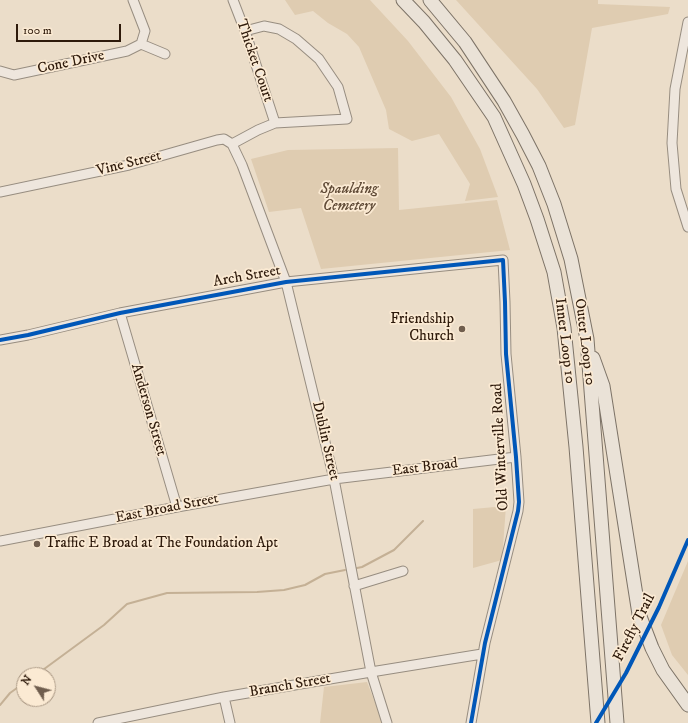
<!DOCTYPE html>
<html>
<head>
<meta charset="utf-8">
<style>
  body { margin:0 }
  #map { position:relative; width:688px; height:723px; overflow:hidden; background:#ebddc9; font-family:"IM FELL DW Pica",serif }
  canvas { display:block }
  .north { position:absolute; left:16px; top:667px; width:40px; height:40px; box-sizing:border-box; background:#fbead3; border:1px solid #a99783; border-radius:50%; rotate:306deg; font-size:11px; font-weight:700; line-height:16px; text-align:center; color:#2e1a0b }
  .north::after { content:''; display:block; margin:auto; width:14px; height:18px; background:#705e4e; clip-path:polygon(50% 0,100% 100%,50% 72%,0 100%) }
  .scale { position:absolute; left:16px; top:24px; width:105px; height:18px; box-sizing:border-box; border:2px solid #2e1a0b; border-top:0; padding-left:5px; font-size:12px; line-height:14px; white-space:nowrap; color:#2e1a0b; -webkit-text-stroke:3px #fbead3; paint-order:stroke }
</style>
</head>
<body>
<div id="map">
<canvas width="688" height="723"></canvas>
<div class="north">N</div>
<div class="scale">100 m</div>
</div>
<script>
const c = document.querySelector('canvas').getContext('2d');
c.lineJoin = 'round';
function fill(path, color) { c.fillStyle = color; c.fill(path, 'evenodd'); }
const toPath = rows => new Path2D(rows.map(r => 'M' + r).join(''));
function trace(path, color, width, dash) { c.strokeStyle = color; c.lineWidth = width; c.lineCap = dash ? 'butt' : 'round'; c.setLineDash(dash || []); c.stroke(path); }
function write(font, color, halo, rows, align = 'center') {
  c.font = font + ' "IM FELL DW Pica",serif'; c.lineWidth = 3.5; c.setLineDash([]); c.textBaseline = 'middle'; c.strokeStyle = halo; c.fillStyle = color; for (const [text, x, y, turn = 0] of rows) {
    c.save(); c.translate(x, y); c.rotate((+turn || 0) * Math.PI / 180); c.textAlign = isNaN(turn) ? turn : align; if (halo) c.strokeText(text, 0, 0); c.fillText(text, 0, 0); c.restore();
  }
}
fill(toPath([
  [285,0,370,0,408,41,451,97,480,149,498,197,465,201,470,184,439,134,412,141,389,129,386,110,359,47,347,34,328,23,313,11,295,15],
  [456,0,598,0,598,4,670,7,668,14,592,28,575,125,564,128,537,89],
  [398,148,399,210,497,200,510,250,321,269,301,208,269,212,251,159,288,150],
  [506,506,502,560,473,568,473,509],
  [688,561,688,675,672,655,661,625],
  [367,682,383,723,320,723,324,687]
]), '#dfccb1');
trace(toPath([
  [357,568,362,567,394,550,423,521],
  [36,675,104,625,127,604,167,593,257,592,284,590,305,585,325,574,345,570],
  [0,705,10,693,24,683]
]), '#c4b095', 2);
const minor = toPath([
  [233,0,245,31,275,123],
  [688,22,675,89,672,143,676,189,688,227],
  [141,44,165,54],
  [0,71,14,75,127,51,141,44,145,31,133,0],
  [232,144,258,130,275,123,347,119,338,87,319,59,296,39,279,29,264,26,245,31],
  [0,192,129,165,217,140,224,139,232,144,242,165,286,282,334,479,371,672,387,723],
  [120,313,177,507],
  [0,340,28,335,120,313,286,282,503,260,505,302,506,354,516,457,519,502,518,511,485,643,471,723],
  [0,541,177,507,334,479,516,457],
  [354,586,403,571],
  [224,697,230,723],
  [98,723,224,697,371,672,482,654]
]);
const highway = toPath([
  [403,0,424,22,455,60,494,117,524,184,537,219,554,272,564,328,576,447,598,723],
  [430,0,465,42,504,101,523,135,539,166,554,204,571,259,587,339,617,723],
  [593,358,603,386,639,614,652,648,663,670,688,705]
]);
trace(minor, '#978d80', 11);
trace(highway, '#7d7367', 15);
trace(minor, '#eee6dd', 9);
trace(highway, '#eae2d7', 13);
trace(toPath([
  [0,340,28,335,120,313,286,282,503,260,505,302,506,354,516,457,519,502,518,511,485,643,471,723],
  [596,723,626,673,659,607,688,540]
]), '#0057b8', 4);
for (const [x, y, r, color] of [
  [462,329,4,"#705e4e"],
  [37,544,4,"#705e4e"]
]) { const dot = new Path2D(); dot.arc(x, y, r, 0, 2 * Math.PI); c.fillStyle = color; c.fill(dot); trace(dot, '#fbead3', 1.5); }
write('15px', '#2e1a0b', '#fbead3', [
  ["Thicket Court",254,61,71],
  ["Cone Drive",71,63,-12],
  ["Vine Street",129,164,-14],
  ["Arch Street",247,277,-10],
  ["Inner Loop 10",564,341,83],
  ["Outer Loop 10",584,342,83],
  ["Anderson Street",148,410,74],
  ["Dublin Street",325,441,77],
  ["Old Winterville Road",501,447,-93],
  ["East Broad",425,468,-7],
  ["East Broad Street",167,509,-11],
  ["Firefly Trail",635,628,-63],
  ["Branch Street",290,686,-10]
]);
write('italic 15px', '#604b37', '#fbead3', [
  ["Spaulding",349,190],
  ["Cemetery",349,207]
]);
write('15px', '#2e1a0b', '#fbead3', [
  ["Friendship",454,320],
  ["Church",454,337],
  ["Traffic E Broad at The Foundation Apt",45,544,"left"]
], 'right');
</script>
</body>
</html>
